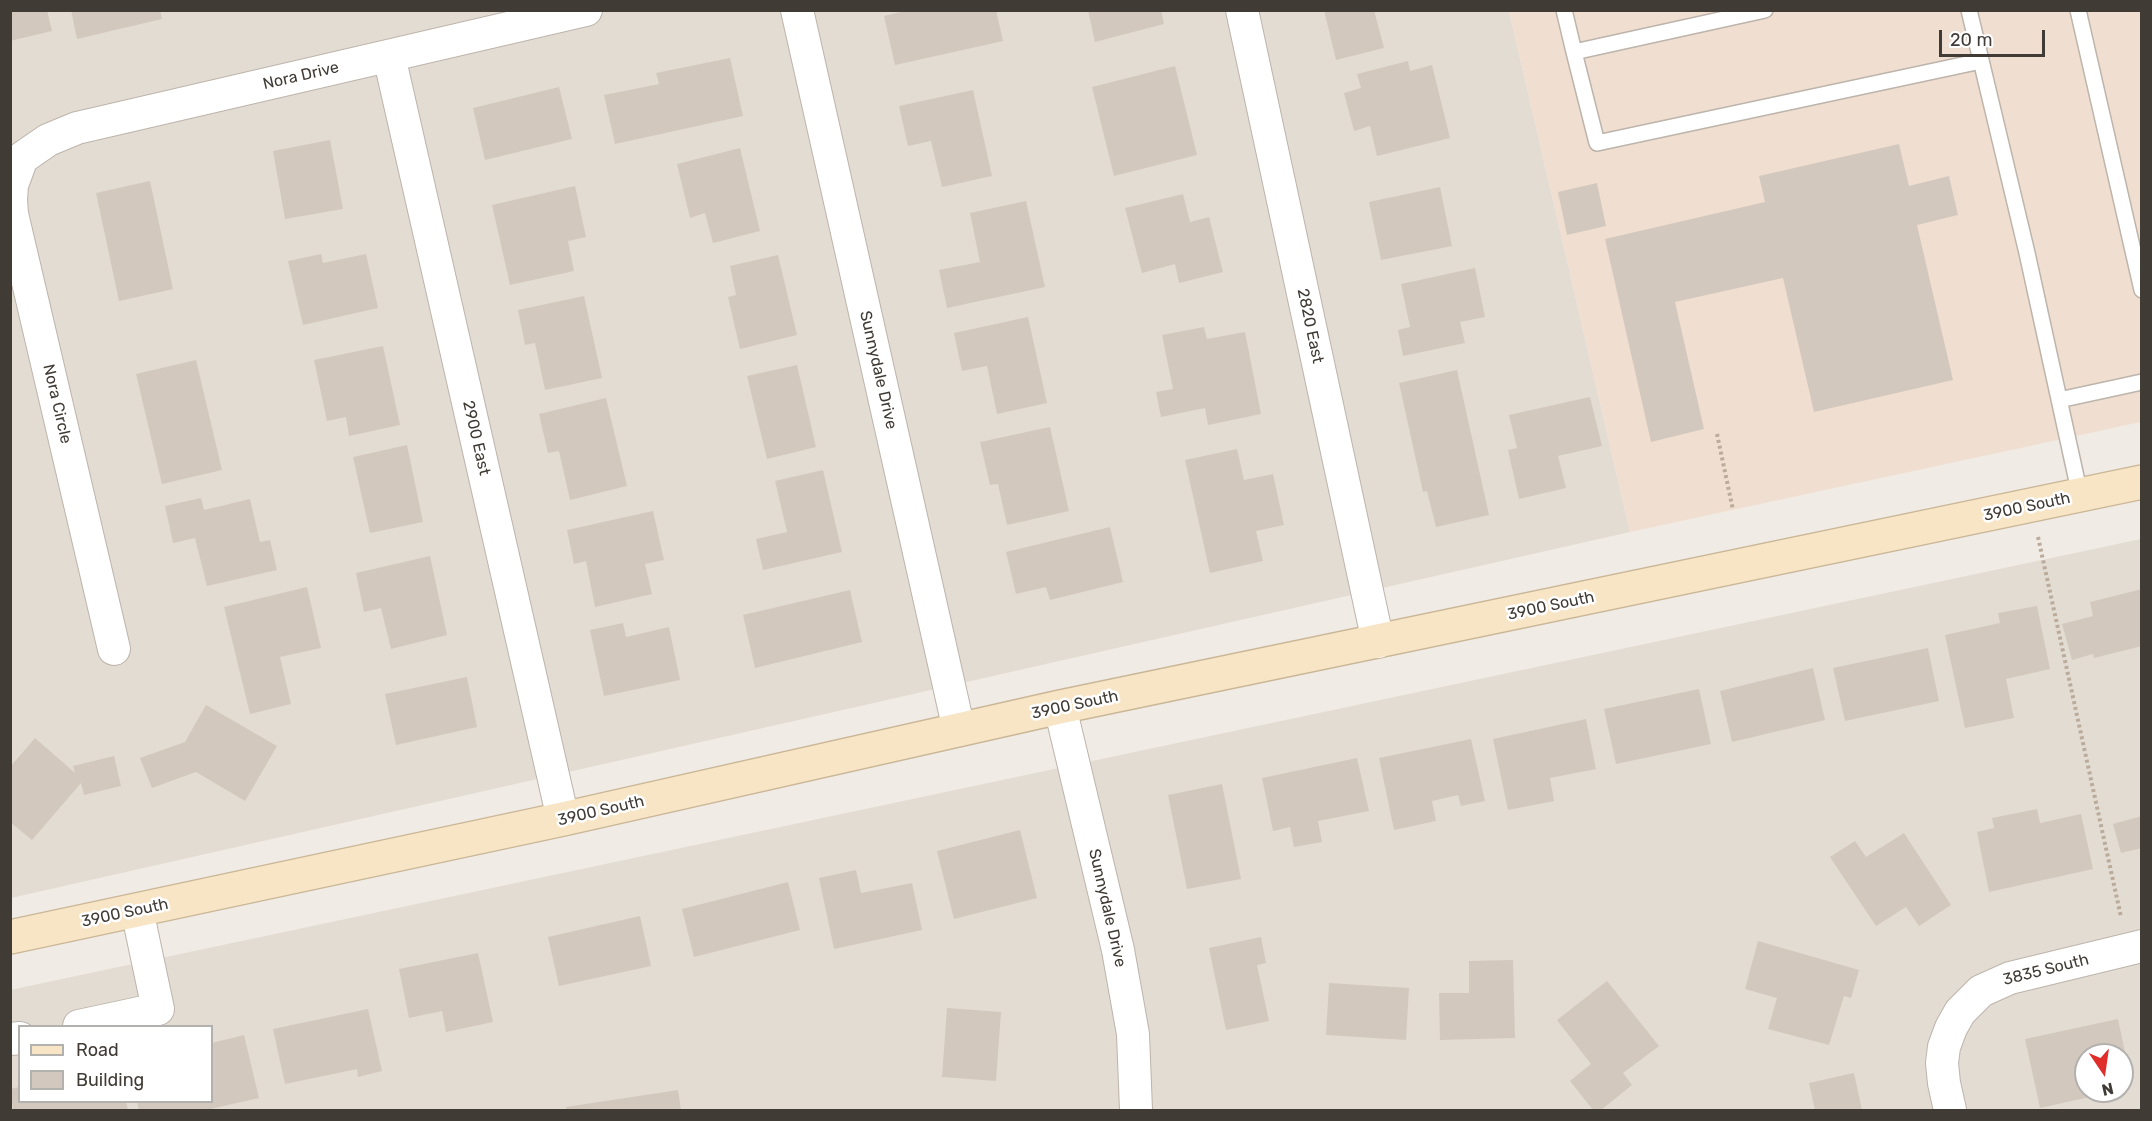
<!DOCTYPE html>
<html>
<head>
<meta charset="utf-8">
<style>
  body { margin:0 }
  #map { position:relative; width:2152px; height:1121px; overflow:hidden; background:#f0ebe4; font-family:Rubik,sans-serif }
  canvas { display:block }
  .frame { position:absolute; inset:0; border:12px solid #413b35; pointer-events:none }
  .legend { position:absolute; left:18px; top:1025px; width:195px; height:78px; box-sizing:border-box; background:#fff; border:2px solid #b3b1ae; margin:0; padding:8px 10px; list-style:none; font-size:18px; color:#413b35 }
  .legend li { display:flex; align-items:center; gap:12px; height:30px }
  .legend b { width:30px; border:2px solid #b3b1ae }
  .north { position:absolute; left:2074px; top:1043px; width:60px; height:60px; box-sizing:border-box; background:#fff; border:2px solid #b3b1ae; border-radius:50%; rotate:167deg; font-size:16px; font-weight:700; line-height:24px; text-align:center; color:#413b35 }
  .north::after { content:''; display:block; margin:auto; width:21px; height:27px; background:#e02f2a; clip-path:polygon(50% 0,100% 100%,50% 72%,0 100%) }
  .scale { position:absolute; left:1939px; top:30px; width:106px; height:27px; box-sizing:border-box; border:3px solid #413b35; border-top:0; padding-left:8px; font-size:18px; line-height:21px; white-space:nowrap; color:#413b35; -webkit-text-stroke:4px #fff; paint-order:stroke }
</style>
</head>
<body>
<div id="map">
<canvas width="2152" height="1121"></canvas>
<div class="frame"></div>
<ul class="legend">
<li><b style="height:8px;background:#f8e5c6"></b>Road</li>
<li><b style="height:16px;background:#d3c8be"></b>Building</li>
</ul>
<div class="north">N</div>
<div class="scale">20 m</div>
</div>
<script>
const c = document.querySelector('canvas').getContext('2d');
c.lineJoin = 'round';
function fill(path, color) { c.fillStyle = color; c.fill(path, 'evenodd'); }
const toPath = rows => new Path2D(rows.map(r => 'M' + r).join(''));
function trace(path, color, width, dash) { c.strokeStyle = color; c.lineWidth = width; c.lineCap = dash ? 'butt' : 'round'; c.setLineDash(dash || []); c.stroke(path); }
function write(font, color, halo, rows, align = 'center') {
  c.font = font + ' Rubik,sans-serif'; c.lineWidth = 5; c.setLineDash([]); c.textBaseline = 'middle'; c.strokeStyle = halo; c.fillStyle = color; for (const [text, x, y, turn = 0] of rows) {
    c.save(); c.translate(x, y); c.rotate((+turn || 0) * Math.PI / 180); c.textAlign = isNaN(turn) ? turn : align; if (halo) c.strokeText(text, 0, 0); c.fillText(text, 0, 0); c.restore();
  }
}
fill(toPath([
  [10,11,1509,11,1630,532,11,898],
  [2141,539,2141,1110,11,1110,10,990],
  [20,1026,212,1026,212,1102,20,1102],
  [2086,1055,2122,1055,2122,1091,2086,1091]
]), '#e3dcd3');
fill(toPath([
  [1509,11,2141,11,2141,422,1630,532]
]), '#f0dfd1');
fill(toPath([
  [10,10,47,10,52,31,10,41],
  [71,10,160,10,162,19,77,39],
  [909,10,996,10,1003,41,895,65,884,16],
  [1088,10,1161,10,1164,24,1095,42],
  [1324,10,1374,10,1384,48,1336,60],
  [730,58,743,116,615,144,604,95,659,84,656,73],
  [1408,61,1410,71,1432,65,1450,138,1377,156,1370,126,1354,131,1344,93,1361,88,1357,74],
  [1175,66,1197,155,1114,176,1092,87],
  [559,87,572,139,485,160,473,108],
  [973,90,992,176,942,187,931,141,908,146,899,106],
  [330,140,343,209,285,219,273,151],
  [1899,144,1909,186,1949,176,1958,215,1917,225,1953,380,1814,412,1783,278,1675,302,1704,429,1651,442,1605,239,1765,202,1759,176],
  [740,148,760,231,713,243,705,213,690,218,677,164],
  [150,181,173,289,119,301,96,193],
  [1597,183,1606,226,1567,235,1558,192],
  [575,186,586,237,568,241,574,271,510,285,492,205],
  [1440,187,1452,246,1381,260,1369,202],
  [1183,194,1190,222,1209,217,1223,272,1179,283,1175,264,1142,273,1125,208],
  [1026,201,1045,287,947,308,939,270,980,262,970,213],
  [321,254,323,263,366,254,378,308,303,325,288,261],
  [778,255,797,335,740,349,728,297,736,295,730,266],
  [1475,268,1485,317,1460,322,1465,343,1403,356,1398,330,1410,327,1401,284],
  [584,296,602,378,545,390,535,343,525,345,518,310],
  [1028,317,1047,403,997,414,987,366,962,371,954,333],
  [1204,327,1207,339,1245,332,1261,414,1208,425,1205,408,1161,417,1156,392,1173,389,1162,335],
  [383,346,400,425,349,436,346,417,327,421,314,360],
  [196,360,222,470,162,484,136,374],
  [797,365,816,447,767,459,747,376],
  [1457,370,1489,515,1436,527,1427,491,1423,492,1399,383],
  [1590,397,1602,446,1558,456,1566,488,1519,499,1508,450,1517,448,1509,415],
  [606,398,627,486,570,500,559,451,548,453,539,414],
  [1050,427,1069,511,1007,525,998,484,990,485,980,442],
  [407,445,423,522,370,533,353,457],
  [1237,449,1244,480,1273,474,1284,525,1256,531,1263,561,1210,573,1185,460],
  [823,470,842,552,763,570,756,539,787,532,775,481],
  [201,498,204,510,250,499,260,542,270,540,277,570,207,586,195,538,173,543,165,506],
  [653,511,664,560,645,564,652,594,595,607,586,561,574,564,567,530],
  [1110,527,1123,582,1050,600,1046,587,1016,594,1006,552],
  [430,556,447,635,391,649,381,608,364,612,356,573],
  [307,587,321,648,280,657,291,704,250,714,224,607],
  [2142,589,2142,646,2094,658,2093,654,2072,660,2062,624,2093,616,2090,602],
  [850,590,862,642,755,668,743,615],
  [2037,606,2050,669,2006,679,2014,718,1965,728,1945,635,2000,623,1998,613],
  [623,623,626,637,669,627,680,680,604,696,590,630],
  [1928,648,1939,701,1845,721,1833,668],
  [1813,668,1825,720,1732,742,1720,691],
  [467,677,477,727,396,745,385,694],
  [1699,689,1711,744,1616,764,1604,709],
  [206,705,277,746,245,801,196,772,152,788,140,758,185,742],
  [1586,719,1596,769,1550,778,1554,801,1508,810,1493,739],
  [35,738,75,773,73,766,114,756,121,786,84,795,81,783,32,840,10,822,10,767],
  [1471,739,1485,801,1461,806,1458,795,1432,801,1436,821,1394,830,1379,758],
  [1357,758,1369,811,1318,821,1322,842,1294,847,1290,827,1273,831,1262,778],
  [1222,784,1241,879,1187,889,1168,795],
  [2037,809,2040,823,2081,814,2093,869,1989,892,1977,832,1994,828,1992,818],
  [2142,816,2142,848,2121,853,2113,824],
  [1020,830,1037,898,954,919,937,851],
  [1904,833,1951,905,1919,926,1906,907,1876,926,1830,857,1855,841,1866,857],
  [856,870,861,893,912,883,922,930,834,949,819,878],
  [788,882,800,930,694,957,682,909],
  [640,916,651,966,559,986,548,937],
  [1261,937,1266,963,1257,965,1269,1021,1226,1030,1209,948],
  [1758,941,1859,970,1851,998,1844,996,1829,1045,1768,1029,1777,998,1745,989],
  [478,953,493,1022,446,1032,442,1011,409,1018,399,969],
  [1513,960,1515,1038,1440,1040,1439,993,1469,993,1469,961],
  [1607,981,1659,1046,1623,1073,1632,1085,1601,1110,1593,1110,1570,1081,1591,1064,1557,1020],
  [1329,983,1409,988,1406,1040,1326,1035],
  [947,1008,1001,1012,996,1081,942,1077],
  [368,1009,382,1071,358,1077,357,1069,285,1084,273,1029],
  [2118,1019,2130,1076,2122,1078,2122,1055,2086,1055,2086,1091,2098,1091,2099,1095,2040,1108,2025,1039],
  [244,1035,259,1098,206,1110,139,1110,137,1102,212,1102,212,1043],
  [1854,1073,1862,1110,1815,1110,1809,1083],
  [20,1087,20,1102,126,1102,128,1110,13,1110,10,1089],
  [678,1090,681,1110,567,1110,566,1107]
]), '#d3c8be');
const lane = toPath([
  [1564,10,1574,52,1765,10],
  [1969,10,2027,253,2080,495],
  [2078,10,2142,290],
  [1574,52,1597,143,1981,61],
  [2059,400,2142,382]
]);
const street = toPath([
  [797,10,959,730],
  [1242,10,1378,642],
  [389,56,563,819],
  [114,649,12,214,11,200,12,185,22,158,48,140,77,128,586,10],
  [1060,707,1118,950,1133,1034,1136,1110],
  [79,1026,158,1009,137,910],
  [10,1039,20,1038],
  [1950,1110,1944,1083,1942,1063,1944,1047,1951,1028,1960,1012,1981,991,2010,978,2142,946]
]);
const secondary = toPath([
  [10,937,563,819,1060,707,2142,482]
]);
trace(lane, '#bdb4ab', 18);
trace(street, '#bdb4ab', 34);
trace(secondary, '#cab798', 36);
trace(toPath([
  [1717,434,1733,510],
  [2038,537,2121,917]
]), '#baab9b', 4, [3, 3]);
trace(lane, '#fff', 15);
trace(street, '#fff', 32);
trace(secondary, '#f8e5c6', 33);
write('16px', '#413b35', '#fff', [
  ["Nora Drive",301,76,-13],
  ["2820 East",1310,326,78],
  ["Sunnydale Drive",878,370,77],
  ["Nora Circle",57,404,77],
  ["2900 East",476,438,77],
  ["3900 South",2027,507,-12],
  ["3900 South",1551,606,-12],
  ["3900 South",1075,705,-12],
  ["3900 South",601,811,-13],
  ["Sunnydale Drive",1107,908,77],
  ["3900 South",125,913,-12],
  ["3835 South",2046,970,-14]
]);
</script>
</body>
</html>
